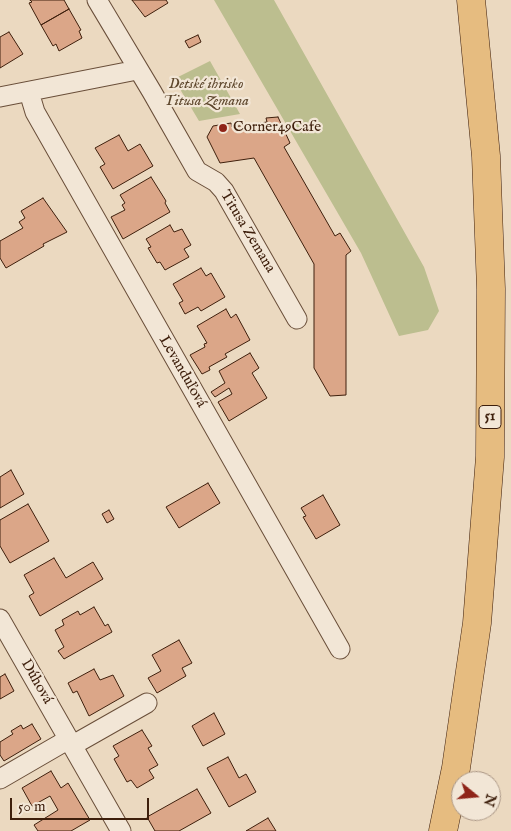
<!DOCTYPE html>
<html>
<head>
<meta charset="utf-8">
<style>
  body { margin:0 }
  #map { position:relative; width:511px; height:831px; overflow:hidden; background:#ebd9c0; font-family:"IM FELL English",serif }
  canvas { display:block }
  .north { position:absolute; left:451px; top:771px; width:50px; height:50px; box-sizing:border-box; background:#f2e6d6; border:1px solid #aa9685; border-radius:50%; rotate:107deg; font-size:14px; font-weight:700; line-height:20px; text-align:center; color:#3e1f0c }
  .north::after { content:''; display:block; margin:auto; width:18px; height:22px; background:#8f2418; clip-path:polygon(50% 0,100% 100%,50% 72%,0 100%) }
  .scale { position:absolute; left:10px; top:798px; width:139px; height:22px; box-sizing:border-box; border:2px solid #3e1f0c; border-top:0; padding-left:6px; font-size:15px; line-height:18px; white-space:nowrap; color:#3e1f0c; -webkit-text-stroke:4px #f2e6d6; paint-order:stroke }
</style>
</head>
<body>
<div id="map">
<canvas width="511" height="831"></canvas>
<div class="north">N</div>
<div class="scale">50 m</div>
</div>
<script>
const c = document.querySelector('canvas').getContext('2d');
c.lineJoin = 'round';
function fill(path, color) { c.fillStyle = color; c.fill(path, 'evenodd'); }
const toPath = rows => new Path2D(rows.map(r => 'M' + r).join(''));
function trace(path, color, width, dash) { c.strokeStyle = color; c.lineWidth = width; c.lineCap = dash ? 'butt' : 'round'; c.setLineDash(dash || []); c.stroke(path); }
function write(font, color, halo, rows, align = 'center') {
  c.font = font + ' "IM FELL English",serif'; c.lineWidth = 4.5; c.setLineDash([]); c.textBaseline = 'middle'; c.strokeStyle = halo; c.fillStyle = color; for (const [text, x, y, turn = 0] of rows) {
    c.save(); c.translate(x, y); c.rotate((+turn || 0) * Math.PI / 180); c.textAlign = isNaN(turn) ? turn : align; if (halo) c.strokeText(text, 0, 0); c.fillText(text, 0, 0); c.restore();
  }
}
fill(toPath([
  [214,0,274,0,424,267,439,311,428,330,399,336,361,253],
  [210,61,240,114,199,121,174,79]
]), '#bcbe8f');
const building = toPath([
  [30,0,64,0,69,9,41,25,29,3,32,2,30,0],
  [132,0,166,0,168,3,145,17,132,0],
  [69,9,81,30,79,31,82,38,59,51,56,44,53,46,41,25,69,9],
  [9,32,23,54,0,68,0,37,9,32],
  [198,35,201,42,189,48,185,41,198,35],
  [278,117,290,143,284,147,335,236,340,233,351,251,346,255,346,395,330,396,314,368,314,264,254,158,220,163,207,137,213,126,231,123,232,127,267,122,266,118,278,117],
  [119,135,128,151,140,144,153,166,113,189,100,167,105,164,95,148,119,135],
  [151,177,166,201,165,203,170,212,123,239,111,217,125,210,122,205,125,203,120,195,151,177],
  [43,198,67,232,43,244,44,246,6,268,0,258,0,241,23,228,19,222,25,218,21,211,43,198],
  [170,225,174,232,182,229,191,245,184,249,189,257,165,270,160,262,157,263,148,248,151,247,146,239,170,225],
  [201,268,206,276,211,273,225,297,201,311,198,307,185,314,179,303,183,301,173,284,201,268],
  [226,309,231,318,236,314,250,340,225,354,227,357,209,367,210,370,202,374,190,355,205,347,204,344,207,343,197,326,226,309],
  [250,353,259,368,252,373,267,398,229,421,218,402,232,394,229,388,215,397,211,392,225,383,219,371,250,353],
  [11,470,24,494,0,508,0,477,11,470],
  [208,483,220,503,179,528,166,507,208,483],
  [323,495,340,525,316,539,303,517,306,516,301,508,323,495],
  [28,504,49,541,10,563,0,546,0,520,28,504],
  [109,510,114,519,107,523,102,514,109,510],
  [54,558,66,578,93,562,103,579,40,616,29,596,34,593,24,575,54,558],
  [94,607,105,626,108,624,112,632,64,659,58,651,64,647,55,630,64,625,62,620,78,611,80,615,94,607],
  [179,640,192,663,182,668,186,676,157,693,148,678,161,671,152,655,179,640],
  [94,669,100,680,113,675,124,696,89,716,77,691,73,693,68,683,94,669],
  [5,674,14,691,0,699,0,677,5,674],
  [214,713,225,734,203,746,192,726,214,713],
  [32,724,41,739,4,761,0,755,0,742,13,734,11,731,21,725,23,729,32,724],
  [142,730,152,746,148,748,158,765,149,770,154,778,137,788,131,780,127,782,114,759,119,756,113,746,142,730],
  [228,757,239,778,246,774,256,792,229,807,207,768,228,757],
  [51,771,61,788,68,783,90,820,71,831,38,831,34,825,58,810,50,796,32,806,22,788,51,771],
  [197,789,211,813,179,831,155,831,147,817,197,789],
  [268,818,276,831,246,831,268,818]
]);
fill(building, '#dba688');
trace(building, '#3e1f0c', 1);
const street = toPath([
  [97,0,152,92,197,171,216,182,224,191,297,319],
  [29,92,35,112,340,649],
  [0,97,137,70],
  [0,619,121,831],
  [73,745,147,703],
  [0,779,69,739]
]);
const primary = toPath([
  [443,831,456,768,477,623,490,457,491,289,486,156,471,0]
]);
trace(street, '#694e39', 21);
trace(primary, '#3e1f0c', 29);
trace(street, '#f2e6d6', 19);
trace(primary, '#e6bc80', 28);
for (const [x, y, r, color] of [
  [223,128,5,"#8f2418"]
]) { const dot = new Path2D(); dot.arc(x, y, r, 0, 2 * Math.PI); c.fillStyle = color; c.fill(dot); trace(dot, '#f2e6d6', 2); }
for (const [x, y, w] of [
  [490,417,22]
]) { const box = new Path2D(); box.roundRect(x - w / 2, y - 11.5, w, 23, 4); c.fillStyle = '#f2e6d6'; c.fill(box); trace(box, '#3e1f0c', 1); }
write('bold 14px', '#3e1f0c', null, [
  ["51",490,417]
]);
write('italic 15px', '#5e472d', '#f2e6d6', [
  ["Detské ihrisko",206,85],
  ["Titusa Zemana",206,102]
]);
write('15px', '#3e1f0c', '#f2e6d6', [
  ["Corner49Cafe",233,128]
], 'left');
write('15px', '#3e1f0c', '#f2e6d6', [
  ["Titusa Zemana",247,232,59],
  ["Levanduľová",182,372,60],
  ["Dúhová",36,682,60]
]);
</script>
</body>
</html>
